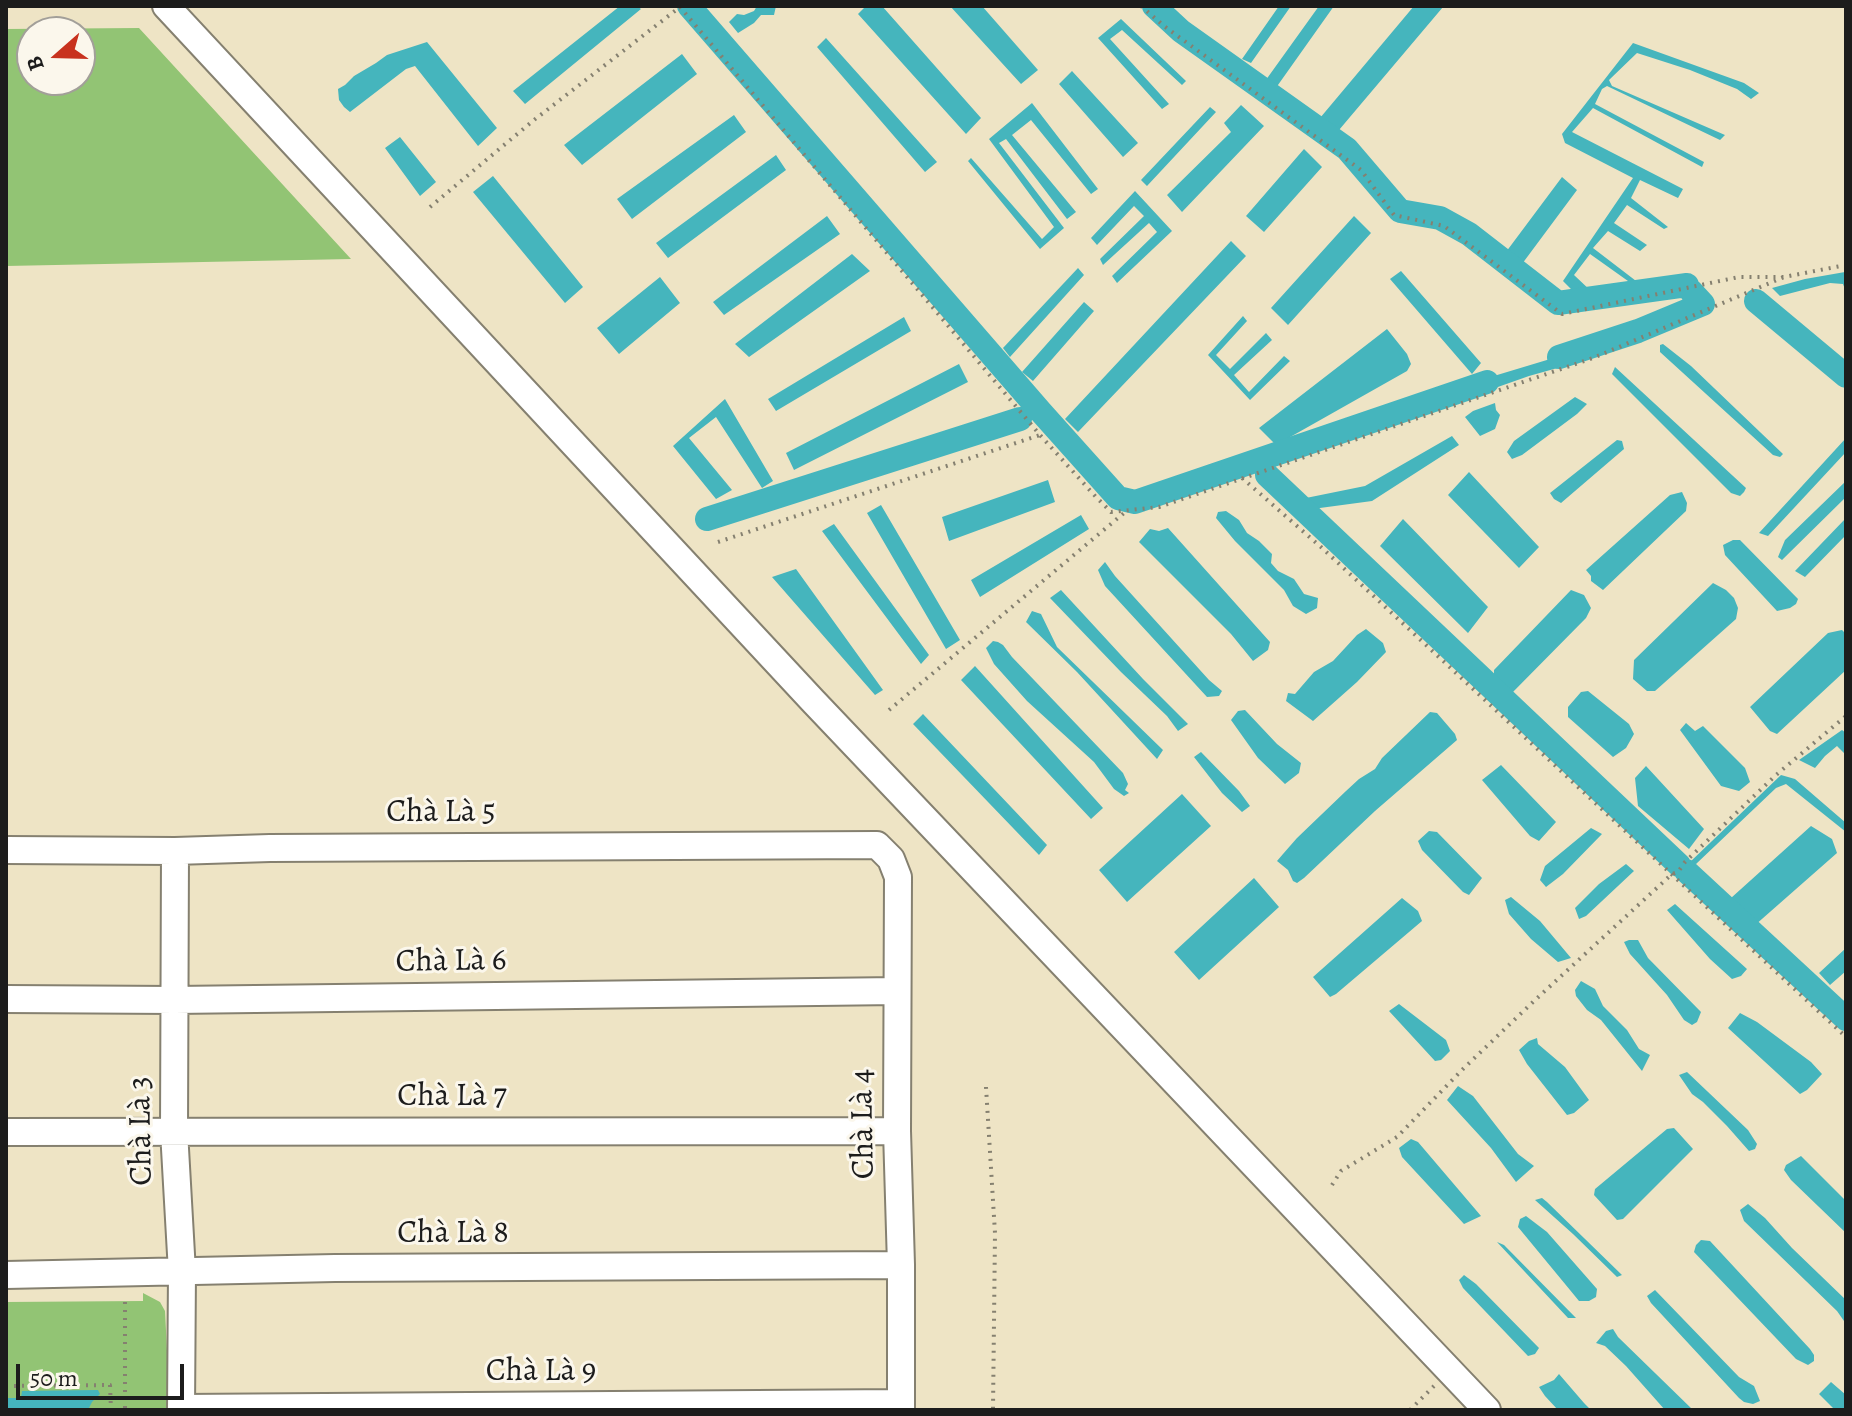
<!DOCTYPE html>
<html>
<head>
<meta charset="utf-8">
<style>
  body { margin:0 }
  #map { position:relative; width:1852px; height:1416px; overflow:hidden; background:#eee4c5; font-family:Alegreya,serif }
  canvas { display:block }
  .frame { position:absolute; inset:0; border:8px solid #1c1c1c; pointer-events:none }
  .north { position:absolute; left:16px; top:16px; width:80px; height:80px; box-sizing:border-box; background:#fbf7ec; border:2px solid #a29f99; border-radius:50%; rotate:250deg; font-size:22px; font-weight:700; line-height:32px; text-align:center; color:#1c1c1c }
  .north::after { content:''; display:block; margin:auto; width:28px; height:36px; background:#c8321e; clip-path:polygon(50% 0,100% 100%,50% 72%,0 100%) }
  .scale { position:absolute; left:16px; top:1364px; width:168px; height:36px; box-sizing:border-box; border:4px solid #1c1c1c; border-top:0; padding-left:10px; font-size:24px; line-height:28px; white-space:nowrap; color:#1c1c1c; -webkit-text-stroke:6px #fbf7ec; paint-order:stroke }
</style>
</head>
<body>
<div id="map">
<canvas width="1852" height="1416"></canvas>
<div class="frame"></div>
<div class="north">B</div>
<div class="scale">50 m</div>
</div>
<script>
const c = document.querySelector('canvas').getContext('2d');
c.lineJoin = 'round';
function fill(path, color) { c.fillStyle = color; c.fill(path, 'evenodd'); }
const toPath = rows => new Path2D(rows.map(r => 'M' + r).join(''));
function trace(path, color, width, dash) { c.strokeStyle = color; c.lineWidth = width; c.lineCap = dash ? 'butt' : 'round'; c.setLineDash(dash || []); c.stroke(path); }
function write(font, color, halo, rows, align = 'center') {
  c.font = font + ' Alegreya,serif'; c.lineWidth = 6; c.setLineDash([]); c.textBaseline = 'middle'; c.strokeStyle = halo; c.fillStyle = color; for (const [text, x, y, turn = 0] of rows) {
    c.save(); c.translate(x, y); c.rotate((+turn || 0) * Math.PI / 180); c.textAlign = isNaN(turn) ? turn : align; if (halo) c.strokeText(text, 0, 0); c.fillText(text, 0, 0); c.restore();
  }
}
fill(toPath([
  [139,28,351,259,6,266,6,29],
  [32,32,80,32,80,80,32,80],
  [143,1293,160,1302,165,1311,170,1410,6,1410,6,1302,143,1301]
]), '#92c474');
fill(toPath([
  [620,6,637,6,641,9,525,104,513,91],
  [757,6,776,6,774,15,761,15,754,23,738,33,729,22,737,14,744,15,754,11],
  [866,6,882,6,981,118,966,134,858,14],
  [950,6,982,6,1038,70,1021,84],
  [1279,6,1291,6,1251,63,1242,59],
  [1319,6,1334,6,1273,92,1263,84],
  [1414,6,1443,7,1339,130,1320,118],
  [1121,19,1186,81,1182,85,1122,30,1110,39,1169,104,1162,109,1098,38],
  [826,38,937,162,925,172,817,47],
  [427,42,497,128,478,146,415,66,406,69,350,112,344,107,339,100,338,89,345,85,354,76,376,63,387,55],
  [1633,43,1744,83,1759,93,1751,99,1737,89,1690,70,1637,53,1609,80,1612,86,1725,135,1720,140,1607,86,1602,89,1595,104,1704,162,1702,167,1593,108,1572,132,1683,189,1678,198,1640,180,1631,198,1668,227,1664,229,1627,205,1614,223,1647,245,1640,251,1608,231,1593,248,1640,284,1635,286,1590,254,1574,275,1592,292,1577,295,1563,281,1633,178,1565,143,1562,134],
  [682,54,697,74,582,165,564,145],
  [1072,71,1138,143,1123,157,1059,84],
  [1032,103,1098,189,1091,194,1031,120,1012,135,1076,212,1067,219,1006,139,999,143,1064,228,1040,249,968,161,971,158,1042,239,1054,227,989,139],
  [1241,105,1264,126,1182,212,1167,195,1231,132,1224,123],
  [1210,107,1216,112,1147,186,1141,180],
  [734,115,746,132,632,219,617,199],
  [400,137,436,182,420,196,385,148],
  [1304,149,1322,167,1264,232,1246,216],
  [776,155,786,170,668,258,656,243],
  [493,176,583,287,565,303,473,192],
  [1562,177,1577,190,1522,264,1506,252],
  [1135,191,1172,231,1117,283,1112,276,1157,232,1149,223,1103,265,1100,259,1144,216,1134,206,1097,245,1091,238],
  [827,216,840,234,724,315,713,302],
  [1354,216,1371,233,1288,325,1271,308],
  [1231,241,1246,256,1078,432,1065,419],
  [852,254,870,271,749,357,735,344],
  [1078,268,1084,275,1010,357,1003,348],
  [1401,271,1481,363,1472,374,1390,279],
  [1845,272,1846,292,1843,284,1830,283,1780,296,1772,288,1805,279],
  [660,277,680,303,619,354,597,328],
  [1084,302,1094,311,1033,381,1022,372],
  [1243,316,1247,321,1216,355,1230,369,1266,333,1272,340,1234,375,1249,392,1284,356,1290,361,1250,400,1208,355],
  [904,317,911,331,776,411,768,399],
  [1387,329,1407,354,1411,364,1407,371,1276,445,1259,428],
  [1663,344,1691,366,1783,454,1780,457,1773,455,1660,352,1660,345],
  [1590,347,1593,358,1529,376,1478,394,1461,397,1457,391,1464,385],
  [959,364,968,382,794,470,786,453],
  [1615,367,1746,488,1744,492,1740,496,1731,493,1612,374],
  [1575,397,1587,404,1577,414,1522,455,1512,459,1507,452,1514,441],
  [725,399,773,481,762,488,716,417,689,438,732,490,716,499,673,446],
  [1495,403,1496,410,1500,415,1495,429,1480,436,1465,417,1473,411],
  [1452,436,1459,445,1372,501,1305,510,1301,499,1365,486],
  [1846,438,1846,452,1768,536,1759,533],
  [1617,440,1622,441,1624,449,1561,503,1554,499,1550,493],
  [1469,472,1539,547,1519,568,1448,495],
  [1048,480,1055,502,949,541,942,517],
  [1846,481,1846,497,1782,560,1778,557,1785,540],
  [1682,492,1687,503,1686,511,1603,590,1591,581,1591,576,1586,570,1670,495],
  [881,505,960,640,946,649,867,513],
  [1226,511,1239,520,1247,533,1259,541,1272,554,1271,563,1278,571,1294,579,1304,594,1318,598,1317,608,1306,614,1293,606,1284,590,1235,541,1216,518,1218,512],
  [1081,515,1089,529,980,597,971,580],
  [1846,518,1846,535,1805,577,1795,571],
  [1403,519,1488,607,1468,633,1380,546],
  [834,524,929,655,921,664,822,531],
  [1168,528,1270,642,1268,650,1253,661,1231,634,1139,542,1150,529,1159,531],
  [1733,540,1740,540,1798,599,1796,604,1790,608,1777,611,1725,555,1723,545],
  [1105,562,1115,576,1209,680,1222,691,1219,696,1207,697,1105,586,1098,570],
  [796,569,883,690,875,695,772,577],
  [1713,583,1726,590,1734,598,1738,608,1736,619,1655,691,1647,691,1633,679,1634,660],
  [1061,590,1143,679,1188,724,1178,731,1167,716,1121,672,1050,598],
  [1571,590,1584,595,1591,608,1586,618,1510,695,1502,693,1494,682,1494,670],
  [1032,611,1041,614,1057,647,1163,750,1157,759,1077,672,1026,622],
  [1366,629,1383,643,1386,652,1357,682,1313,721,1286,701,1288,693,1295,694,1314,672,1333,661,1357,635],
  [1842,630,1846,634,1846,670,1777,734,1770,731,1750,707,1828,633],
  [993,641,998,642,1003,645,1012,657,1123,773,1128,784,1125,790,1129,793,1124,796,1114,789,1094,762,1027,701,994,664,986,648],
  [975,666,1103,808,1091,819,961,680],
  [1588,691,1629,724,1634,734,1626,748,1613,757,1568,717,1568,707,1581,692],
  [1245,710,1277,744,1301,763,1299,773,1285,784,1258,758,1231,720,1238,711],
  [1430,712,1437,713,1455,734,1457,740,1375,811,1304,878,1297,883,1293,881,1288,870,1277,861,1283,854,1297,838,1346,791,1359,779,1375,769,1382,758],
  [923,714,1047,845,1039,855,913,724],
  [1686,723,1695,731,1703,726,1745,768,1750,782,1739,791,1721,786,1680,730],
  [1842,730,1846,733,1846,755,1837,746,1825,756,1815,768,1799,760],
  [1201,752,1239,791,1250,806,1242,812,1222,793,1194,757],
  [1501,765,1556,822,1539,841,1530,836,1482,780],
  [1646,766,1704,829,1689,849,1638,806,1635,778],
  [1781,775,1795,779,1846,823,1846,832,1786,784,1776,788,1696,864,1689,863],
  [1182,794,1211,826,1127,902,1099,870],
  [1811,826,1832,839,1837,853,1754,926,1737,913,1731,898],
  [1591,828,1602,834,1563,874,1546,887,1540,880,1545,866],
  [1429,831,1437,832,1482,878,1469,895,1463,892,1422,850,1418,841],
  [1626,864,1634,871,1586,916,1579,919,1575,908,1599,884],
  [1254,878,1279,907,1199,980,1174,952],
  [1511,897,1540,921,1571,958,1558,962,1531,939,1509,914,1505,900],
  [1402,898,1418,911,1422,921,1336,994,1330,997,1313,977],
  [1675,904,1747,969,1741,976,1732,979,1710,959,1667,910],
  [1629,940,1638,940,1648,958,1701,1012,1697,1022,1692,1025,1684,1020,1667,995,1630,954,1624,942],
  [1846,948,1846,971,1830,985,1819,973],
  [1581,981,1595,989,1603,1006,1627,1030,1639,1049,1650,1055,1642,1071,1601,1020,1587,1010,1576,996,1575,990],
  [1399,1004,1446,1040,1450,1051,1441,1060,1435,1061,1389,1011],
  [1740,1013,1757,1022,1811,1062,1822,1074,1807,1090,1800,1094,1728,1028],
  [1537,1038,1538,1044,1565,1067,1589,1100,1574,1113,1567,1115,1527,1064,1519,1050,1529,1041],
  [1687,1072,1748,1130,1757,1144,1755,1149,1749,1151,1727,1126,1703,1102,1692,1094,1679,1075],
  [1458,1086,1473,1096,1518,1154,1534,1166,1516,1182,1491,1148,1447,1100],
  [1674,1128,1693,1149,1623,1219,1617,1220,1594,1195,1595,1189,1667,1129],
  [1411,1139,1418,1142,1481,1216,1464,1224,1402,1157,1399,1148],
  [1801,1156,1846,1201,1846,1233,1791,1180,1784,1170,1786,1165],
  [1542,1198,1547,1202,1622,1275,1617,1277,1573,1234,1535,1200],
  [1748,1204,1765,1218,1792,1248,1846,1300,1846,1320,1844,1321,1837,1311,1744,1221,1740,1210],
  [1526,1216,1547,1232,1597,1289,1596,1297,1589,1301,1579,1301,1570,1290,1518,1227,1520,1219],
  [1701,1240,1710,1241,1810,1349,1814,1355,1814,1361,1808,1365,1796,1359,1694,1252,1696,1245],
  [1497,1242,1504,1245,1576,1318,1568,1318],
  [1464,1275,1476,1284,1539,1348,1535,1354,1528,1356,1463,1288,1459,1280],
  [1655,1290,1739,1377,1754,1386,1760,1401,1753,1404,1744,1402,1739,1398,1651,1303,1647,1296],
  [1613,1329,1618,1337,1693,1410,1665,1410,1626,1366,1605,1346,1596,1343,1606,1331],
  [1559,1374,1584,1403,1591,1410,1558,1410,1545,1396,1539,1387,1554,1380],
  [1831,1382,1846,1395,1846,1410,1835,1410,1819,1394],
  [98,1390,100,1394,92,1402,88,1410,6,1410,6,1398,21,1398,22,1391]
]), '#45b5bd');
trace(toPath([
  [689,6,1041,412,1118,498,1135,502,1487,382],
  [1154,6,1181,31,1347,149,1400,211,1440,218,1469,234,1558,303,1687,285],
  [1756,301,1846,376],
  [1559,357,1638,331,1703,304,1691,291],
  [1267,475,1679,865],
  [707,519,1020,419],
  [1686,871,1846,1019]
]), '#45b5bd', 24);
const minor = toPath([
  [166,6,813,701,1487,1410],
  [6,850,175,851,270,848,877,845,891,859,898,877,897,1131,901,1265,901,1410],
  [175,851,174,1131,182,1272,181,1410],
  [6,999,175,1000,897,991],
  [6,1132,897,1131],
  [6,1275,335,1268,901,1265],
  [181,1408,901,1403]
]);
trace(minor, '#858070', 30);
trace(toPath([
  [1141,6,1164,26,1361,170,1394,215,1444,226,1562,314,1739,277,1784,277,1846,265],
  [430,207,534,120,680,7,1040,435,1096,497,1111,512,1159,507,1593,358,1784,277],
  [1242,478,1321,547,1846,1037],
  [718,542,1040,435],
  [889,710,1124,513],
  [986,1087,995,1233,993,1410],
  [1332,1185,1341,1171,1397,1137,1464,1068,1534,1001,1672,874,1678,872,1685,862,1776,775,1846,716],
  [125,1302,125,1410],
  [6,1386,110,1385,111,1410],
  [1410,1410,1434,1386]
]), '#858070', 4, [2, 6]);
trace(minor, '#fff', 26);
write('32px', '#1c1c1c', '#fbf7ec', [
  ["Chà Là 5",441,813],
  ["Chà Là 6",451,962,-1],
  ["Chà Là 7",452,1097],
  ["Chà Là 4",864,1124,-91],
  ["Chà Là 3",142,1131,-91],
  ["Chà Là 8",453,1234],
  ["Chà Là 9",541,1372]
]);
</script>
</body>
</html>
